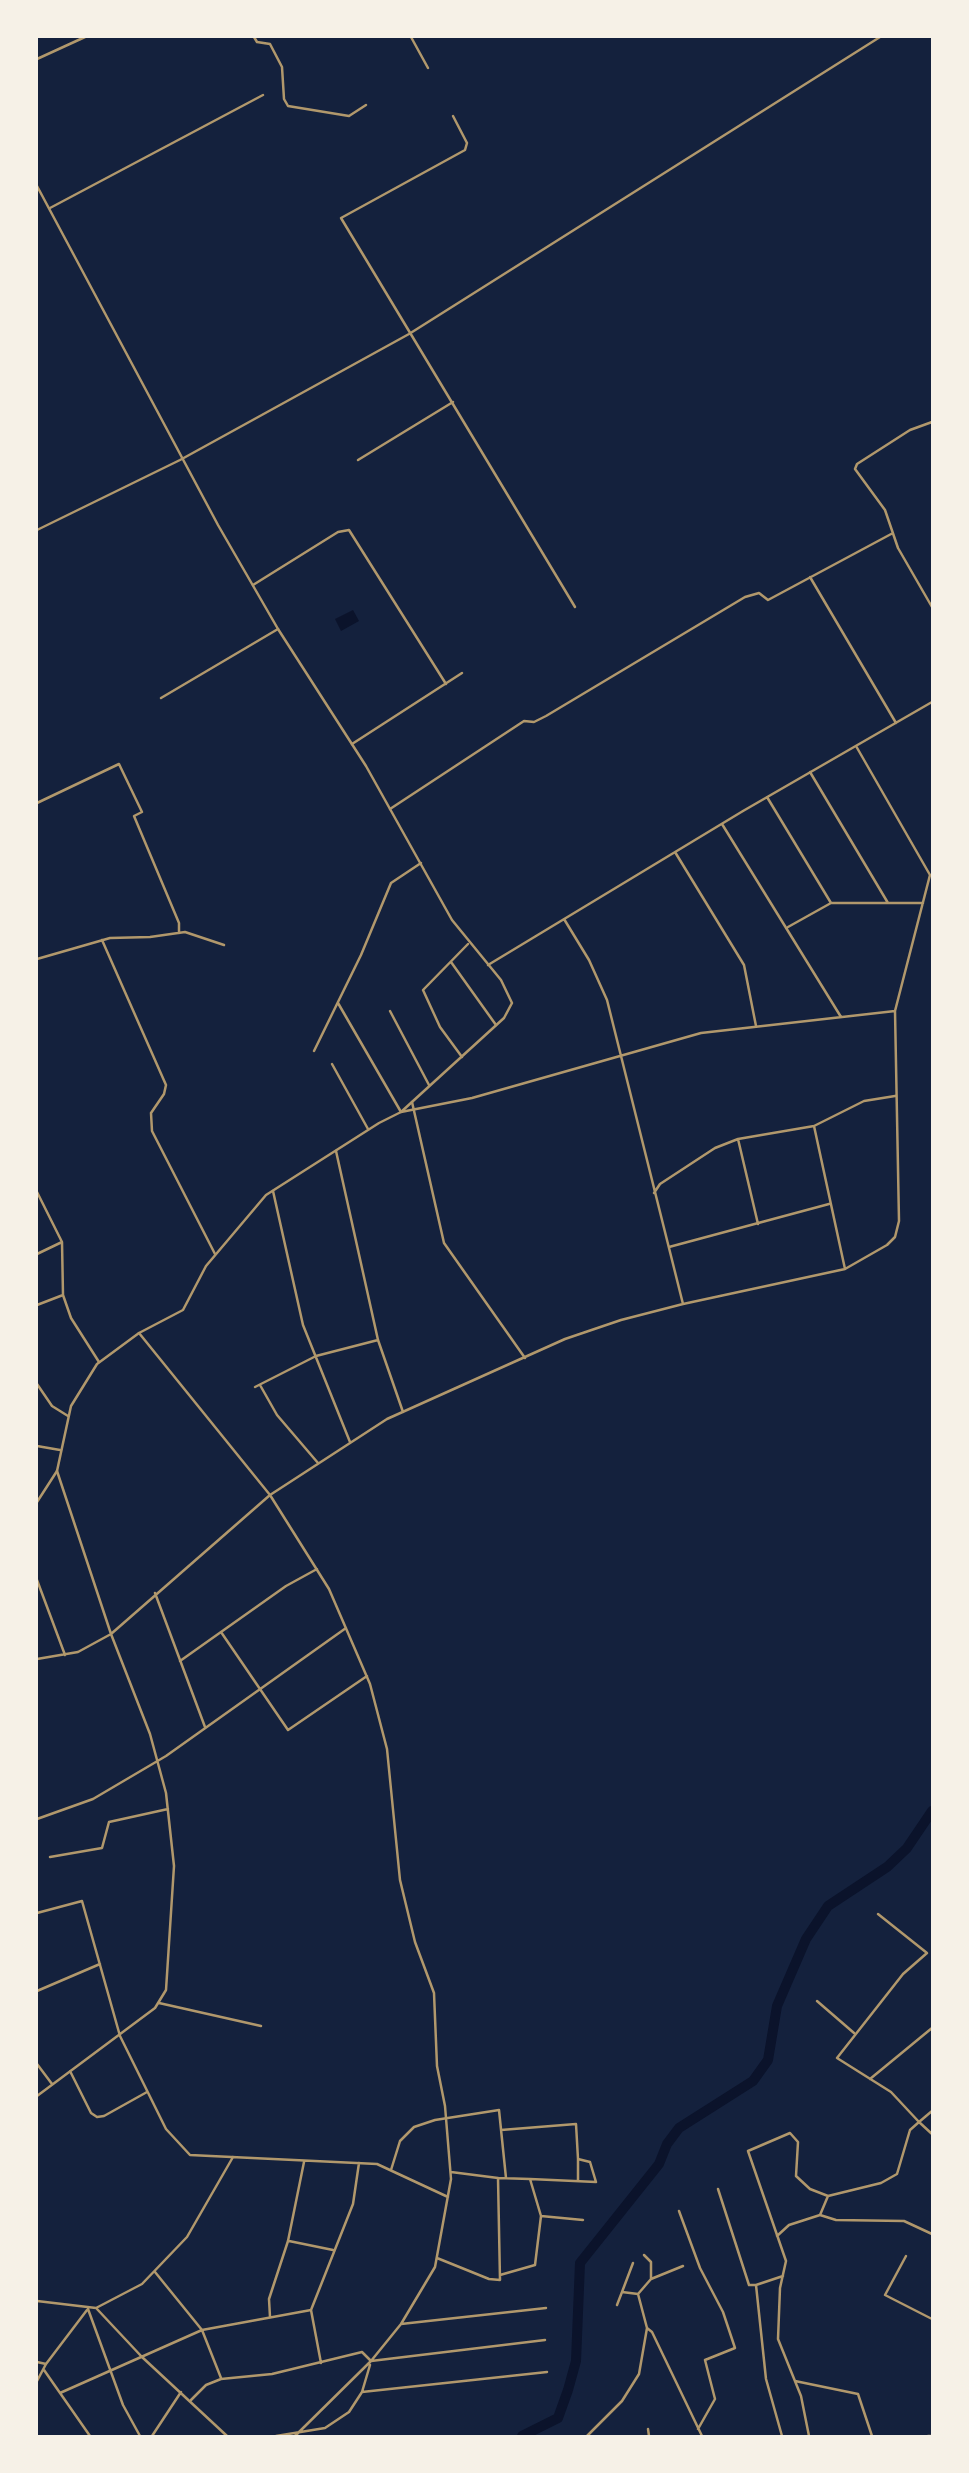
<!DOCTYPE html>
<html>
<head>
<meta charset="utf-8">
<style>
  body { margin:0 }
  #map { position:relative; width:969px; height:2473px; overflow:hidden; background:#14213d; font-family:Rubik,sans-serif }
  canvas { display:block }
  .frame { position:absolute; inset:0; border:38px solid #f6f1e7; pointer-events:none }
</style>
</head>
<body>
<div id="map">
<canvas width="969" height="2473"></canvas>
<div class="frame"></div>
</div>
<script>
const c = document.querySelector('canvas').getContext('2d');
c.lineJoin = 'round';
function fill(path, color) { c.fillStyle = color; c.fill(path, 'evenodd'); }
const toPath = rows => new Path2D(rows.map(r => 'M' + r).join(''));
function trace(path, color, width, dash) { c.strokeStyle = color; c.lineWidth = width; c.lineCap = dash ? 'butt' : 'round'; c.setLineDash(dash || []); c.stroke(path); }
fill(toPath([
  [353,610,359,621,341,631,335,619]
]), '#0b132b');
trace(toPath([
  [522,2436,558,2418,568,2390,576,2361,580,2263,659,2164,667,2144,679,2128,753,2081,768,2060,777,2006,806,1939,828,1906,887,1867,907,1848,932,1811]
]), '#0b132b', 10);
trace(toPath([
  [254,37,257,42,270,44,282,67,284,99,288,106,349,116,366,105],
  [411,37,428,68],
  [37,59,85,37],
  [453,116,467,143,465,150,341,218,575,607],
  [50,208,263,95],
  [932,422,910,430,857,464,855,469,885,510,898,548,932,607],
  [358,460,453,402],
  [810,577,896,723],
  [253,585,338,532,349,530,446,684],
  [161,698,278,629],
  [352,744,462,673],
  [810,772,888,903],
  [767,797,831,903,923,903],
  [37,803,119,764,142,812,134,816,179,923,179,933],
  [390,809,524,721,534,722,546,716,745,597,759,593,768,600,893,533],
  [722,824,841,1017],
  [675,852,744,965,756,1026],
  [564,919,589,960,607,1000,683,1304],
  [788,927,831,903],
  [102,940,166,1085,164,1094,151,1113,152,1131,215,1254],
  [37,959,110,938,150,937,185,932,224,945],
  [451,962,496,1025],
  [488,965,743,811,932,702],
  [338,1003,401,1112,472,1098,701,1033,895,1011],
  [390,1011,429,1085],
  [314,1051,361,955,391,883,421,863],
  [462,1057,440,1027,423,990,468,944],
  [332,1064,368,1129],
  [412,1102,444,1243,525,1358],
  [814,1126,845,1269],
  [738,1139,758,1224],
  [336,1151,378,1340,403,1412],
  [273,1191,303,1325,350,1442],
  [37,1192,62,1242,63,1295,71,1318,99,1362],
  [654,1193,660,1184,715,1148,738,1139,814,1126,864,1101,895,1096],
  [669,1247,829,1204],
  [37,1254,62,1242],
  [37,1305,63,1295],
  [139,1333,270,1495,387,1419,565,1339,621,1320,683,1304,845,1269,887,1245,895,1237,899,1221,895,1011,930,875,856,746],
  [37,1384,52,1406,68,1416],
  [260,1385,277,1415,318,1463],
  [255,1387,316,1356,378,1340],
  [37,1446,60,1450],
  [37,1580,65,1655],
  [155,1593,205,1727],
  [221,1632,288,1730,367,1676],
  [37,1659,78,1652,111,1634,270,1495,329,1589,370,1684,387,1749,400,1880,415,1942,434,1993,437,2066,445,2106,451,2179,435,2267,401,2324,371,2361,295,2436],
  [180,1661,286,1586,317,1569],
  [37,1819,93,1799,166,1756,346,1628],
  [50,1857,102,1848,109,1822,168,1809],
  [37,1913,82,1901,120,2036,166,2129,190,2155,377,2164,448,2197],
  [37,1991,100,1964],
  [817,2001,854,2033],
  [159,2003,261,2026],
  [37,2064,52,2084],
  [70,2071,91,2113,97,2117,104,2116,147,2092],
  [870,2079,932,2028],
  [37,2096,155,2008,166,1990,174,1866,166,1793,150,1734,111,1634,57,1471],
  [932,2111,919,2122,932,2134],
  [501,2130,576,2124,578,2159,590,2162,596,2182,530,2179],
  [578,2159,578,2180],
  [391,2170,400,2141,414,2127,435,2120,499,2110,506,2178],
  [498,2178,530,2179,541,2216,535,2265,500,2275],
  [718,2189,749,2285,756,2285,766,2379,782,2436],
  [679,2211,700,2268,723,2312,735,2348,705,2360,715,2399,698,2429],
  [820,2215,828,2196,881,2183,897,2174,910,2130,919,2122,891,2092,837,2058,903,1974,927,1953,878,1914],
  [541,2216,583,2220],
  [777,2236,789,2225,820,2215,836,2220,904,2221,932,2234],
  [289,2241,333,2250],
  [644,2255,651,2262,651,2279,638,2294,647,2328],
  [906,2256,885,2295,932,2319],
  [437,2258,489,2279,500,2280,498,2178,451,2172],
  [633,2263,622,2292,638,2294],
  [155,2272,202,2330,221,2378],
  [651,2279,683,2266],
  [756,2285,783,2276],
  [37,2301,96,2308,142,2284,187,2237,233,2157],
  [617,2305,622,2292],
  [88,2309,123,2405,140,2436],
  [97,2309,142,2357,227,2436],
  [270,2317,269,2299,288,2241,304,2162],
  [401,2324,546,2308],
  [371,2361,545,2340],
  [37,2362,46,2364],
  [321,2363,311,2310,353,2204,359,2163],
  [44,2370,90,2436],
  [37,2381,46,2364,87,2310],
  [795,2381,858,2394,872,2436],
  [362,2392,547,2372],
  [60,2393,202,2330,311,2310],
  [191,2400,206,2385,221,2379,272,2374,362,2352,371,2361],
  [648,2429,649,2436],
  [152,2436,181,2392],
  [276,2436,325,2428,349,2412,362,2392,370,2365],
  [587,2436,622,2401,639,2374,647,2328,652,2332,702,2436],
  [809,2436,801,2396,778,2339,780,2288,786,2261,748,2151,790,2133,798,2142,796,2176,810,2189,828,2196]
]), '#b1986c', 2.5);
trace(toPath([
  [37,186,218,525,278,629,366,766,452,920,501,980,512,1003,504,1018,401,1112,379,1123,266,1195,206,1266,183,1310,139,1333,97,1364,71,1406,57,1471,37,1502],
  [37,530,180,460,409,334,880,37],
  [928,2436,932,2436]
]), '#b1986c', 2.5);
</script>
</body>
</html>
